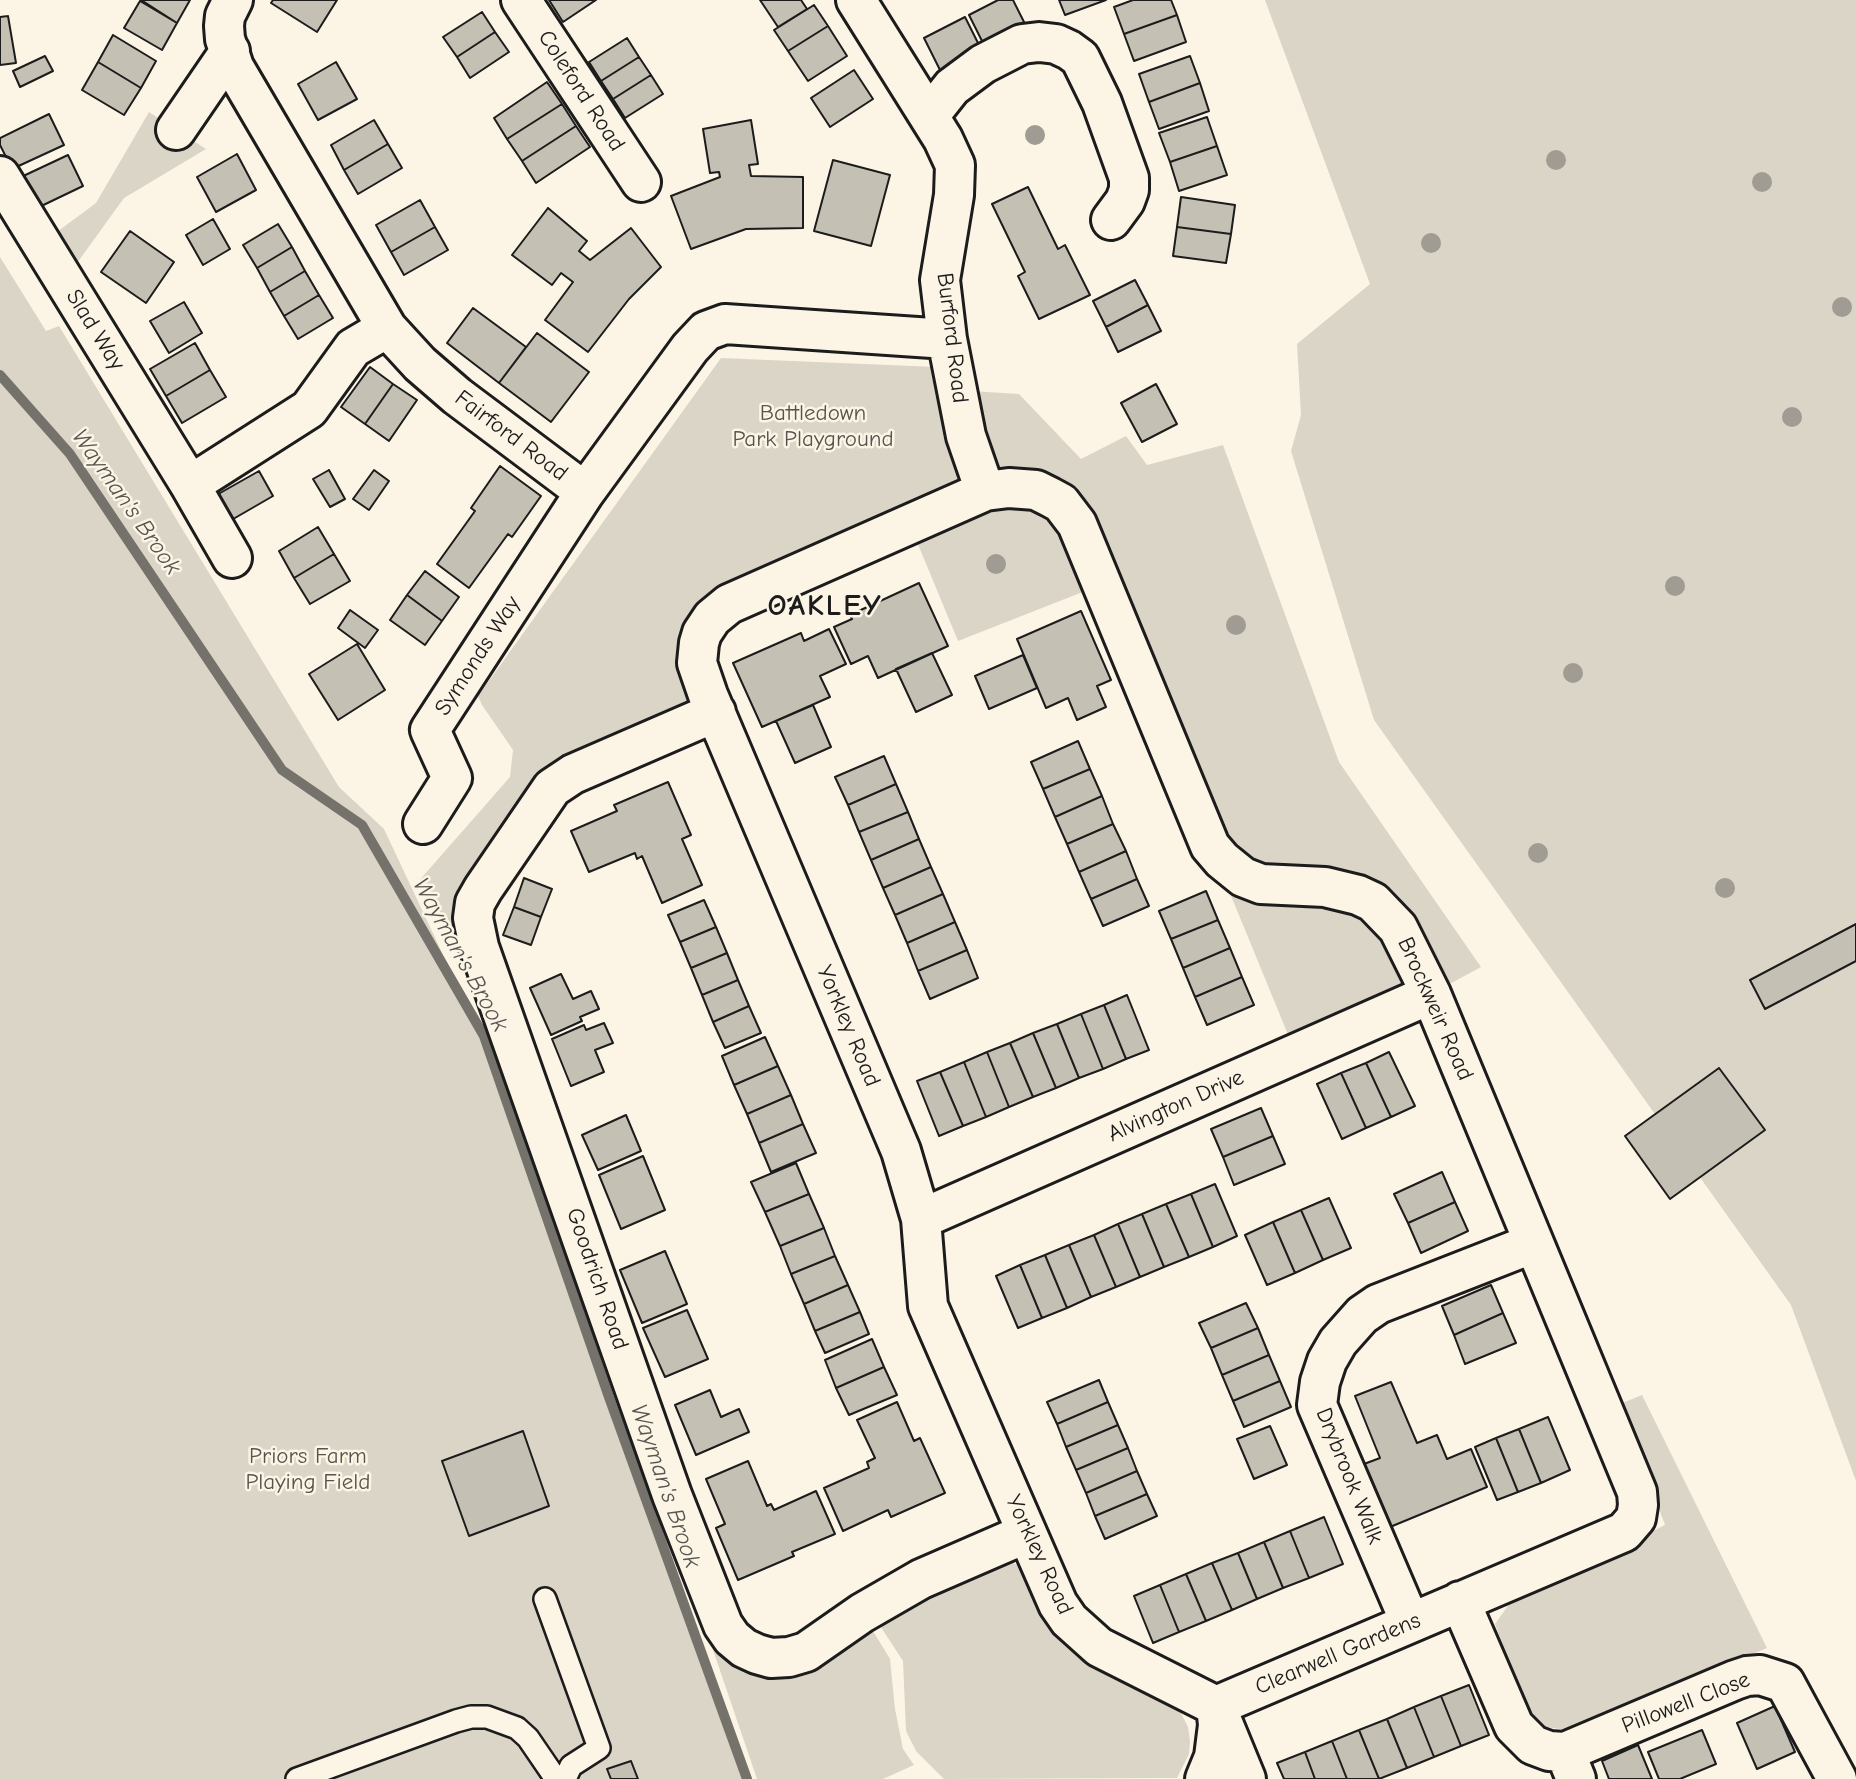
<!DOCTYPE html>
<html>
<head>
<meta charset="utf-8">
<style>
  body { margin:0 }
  canvas { display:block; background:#fcf5e5 }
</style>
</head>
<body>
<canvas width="1856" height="1779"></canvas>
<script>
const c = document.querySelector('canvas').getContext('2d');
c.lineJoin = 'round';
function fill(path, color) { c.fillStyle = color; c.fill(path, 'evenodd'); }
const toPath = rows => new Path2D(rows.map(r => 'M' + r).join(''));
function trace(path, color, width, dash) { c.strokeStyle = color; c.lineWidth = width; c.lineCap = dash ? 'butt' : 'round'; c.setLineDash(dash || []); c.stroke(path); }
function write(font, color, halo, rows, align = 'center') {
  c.font = font + ' "Comic Neue",sans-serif'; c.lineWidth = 5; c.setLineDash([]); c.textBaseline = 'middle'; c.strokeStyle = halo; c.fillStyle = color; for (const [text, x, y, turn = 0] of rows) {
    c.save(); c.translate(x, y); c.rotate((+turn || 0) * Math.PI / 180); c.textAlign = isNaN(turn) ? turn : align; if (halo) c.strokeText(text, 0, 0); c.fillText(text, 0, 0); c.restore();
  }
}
fill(toPath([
  [1265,0,1856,0,1856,1481,1791,1305,1374,720,1291,451,1301,415,1297,344,1370,284],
  [149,112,206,149,124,198,64,281,42,243,96,203],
  [0,257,46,331,59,326,339,787,384,829,470,1012,484,1036,747,1779,0,1779],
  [721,358,936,367,937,389,1019,394,1081,459,1126,436,1147,465,1223,445,1339,762,1481,967,1431,994,1296,1054,1103,584,958,641,910,525,720,610,708,695,573,774,473,918,451,926,417,883,510,777,513,750,482,705,478,696],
  [1642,1395,1767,1648,1574,1731,1539,1726,1514,1678,1495,1624,1510,1603,1665,1525,1620,1404],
  [987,1560,1008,1561,1018,1565,1026,1572,1030,1591,1048,1628,1064,1645,1082,1660,1171,1703,1181,1713,1188,1727,1190,1741,1189,1754,1177,1778,944,1779,916,1751,906,1731,903,1661,877,1621],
  [862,1613,890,1659,895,1709,903,1749,914,1765,883,1779,757,1779,712,1647,732,1638,757,1654]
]), '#dbd5c8');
trace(toPath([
  [0,375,70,454,282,770,362,825,484,1036,609,1397,747,1779]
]), '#75726c', 10);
const building = toPath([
  [141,0,190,0,177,23,141,0],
  [273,0,337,0,317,32,271,3,273,0],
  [549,0,596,0,563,22,549,0],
  [760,0,801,0,807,9,778,27,760,0],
  [998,0,1013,0,1027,28,986,49,969,15,998,0],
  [1059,0,1106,0,1065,15,1059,0],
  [1133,0,1171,0,1177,15,1124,34,1114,7,1133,0],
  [140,1,177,23,162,50,124,28,140,1],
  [814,5,828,26,788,51,774,30,814,5],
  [482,12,495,32,457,57,443,37,482,12],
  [1177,15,1186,42,1134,61,1124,34,1177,15],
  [8,16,16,63,0,65,0,17,8,16],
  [965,17,982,51,941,72,924,38,965,17],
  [828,26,847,56,808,81,788,51,828,26],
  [495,32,509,52,470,78,457,57,495,32],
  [113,35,156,61,141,88,98,62,113,35],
  [627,38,639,57,601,81,589,62,627,38],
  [45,56,53,71,20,87,13,71,45,56],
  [1190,56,1200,83,1149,102,1139,74,1190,56],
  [639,57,651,75,613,99,601,81,639,57],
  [98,62,141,88,124,115,82,90,98,62],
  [336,62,357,99,318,120,298,84,336,62],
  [854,70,873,99,830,127,811,98,854,70],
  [651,75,663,94,625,118,613,99,651,75],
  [547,82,562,104,507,139,494,118,547,82],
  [1200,83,1209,111,1159,129,1149,102,1200,83],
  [562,104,576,126,522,161,507,139,562,104],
  [49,114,64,145,12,169,0,145,0,138,49,114],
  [1207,117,1217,146,1170,162,1159,133,1207,117],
  [374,120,388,144,344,170,331,145,374,120],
  [751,120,758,164,749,165,751,176,803,177,803,228,746,229,691,249,671,196,720,177,719,172,710,173,703,129,751,120],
  [576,126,590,147,536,183,522,161,576,126],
  [388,144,402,168,358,194,344,170,388,144],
  [1217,146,1227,175,1179,191,1170,162,1217,146],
  [237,154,256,190,216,212,197,177,237,154],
  [68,155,83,186,33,210,19,178,68,155],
  [833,160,890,175,871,246,814,231,833,160],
  [1028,187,1058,249,1065,245,1090,295,1039,319,1018,276,1025,272,992,204,1028,187],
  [1181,197,1235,205,1231,234,1177,227,1181,197],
  [420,200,435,227,391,252,376,225,420,200],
  [548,208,587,241,579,251,590,260,631,228,661,267,629,299,588,352,545,320,573,282,561,273,552,285,512,255,548,208],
  [213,219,230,249,203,265,186,235,213,219],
  [278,224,292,247,257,268,243,245,278,224],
  [435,227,448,250,404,275,391,252,435,227],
  [1177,227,1231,234,1226,263,1173,256,1177,227],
  [130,231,174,262,146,303,101,272,130,231],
  [292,247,305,271,270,292,257,268,292,247],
  [305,271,319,295,284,316,270,292,305,271],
  [1135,280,1148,305,1106,327,1093,301,1135,280],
  [319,295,333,318,298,339,284,316,319,295],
  [184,302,202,333,169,353,150,321,184,302],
  [1148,305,1161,331,1118,352,1106,327,1148,305],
  [473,308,526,347,499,383,447,343,473,308],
  [537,333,589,372,551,422,499,383,537,333],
  [195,343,210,370,166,396,150,369,195,343],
  [370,367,393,384,365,424,341,407,370,367],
  [210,370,226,397,182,423,166,396,210,370],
  [393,384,417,400,389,441,365,424,393,384],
  [1156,384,1177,424,1142,442,1121,403,1156,384],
  [500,466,541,496,512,537,508,534,469,588,437,564,475,511,471,508,500,466],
  [329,470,345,499,330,507,313,479,329,470],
  [374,470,389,481,369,510,353,499,374,470],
  [259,471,273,496,228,522,213,497,259,471],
  [318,527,334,554,294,578,279,551,318,527],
  [334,554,350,581,310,604,294,578,334,554],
  [425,571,459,597,442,621,407,595,425,571],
  [919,583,948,646,878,678,868,656,851,664,834,627,852,619,850,615,919,583],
  [407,595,442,621,425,645,390,620,407,595],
  [350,610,378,630,365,648,338,628,350,610],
  [1081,611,1111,680,1097,686,1106,707,1077,720,1068,698,1046,708,1017,639,1081,611],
  [829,629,846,664,820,676,830,697,762,727,733,663,801,633,804,641,829,629],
  [357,644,385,690,338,720,309,674,357,644],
  [932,653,952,695,916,712,896,669,932,653],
  [1023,655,1037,688,989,709,975,676,1023,655],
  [813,705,831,747,795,763,776,721,813,705],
  [1078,741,1090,769,1043,789,1031,762,1078,741],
  [884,756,896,784,848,805,835,777,884,756],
  [1090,769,1102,796,1055,817,1043,789,1090,769],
  [668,782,691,835,682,839,702,885,662,903,642,856,637,859,635,853,589,872,571,831,617,811,614,805,668,782],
  [896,784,908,812,859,832,848,805,896,784],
  [1102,796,1113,824,1067,844,1055,817,1102,796],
  [908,812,919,839,871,860,859,832,908,812],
  [1113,824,1126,851,1079,872,1067,844,1113,824],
  [919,839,931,867,883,888,871,860,919,839],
  [1126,851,1137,879,1091,899,1079,872,1126,851],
  [931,867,943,894,895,915,883,888,931,867],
  [524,878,552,889,541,917,514,907,524,878],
  [1137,879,1149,906,1103,926,1091,899,1137,879],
  [1206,891,1218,920,1171,939,1159,911,1206,891],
  [943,894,955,922,907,943,895,915,943,894],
  [704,900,716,927,680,942,668,915,704,900],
  [514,907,541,917,531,945,503,935,514,907],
  [1218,920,1230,948,1183,968,1171,939,1218,920],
  [955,922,967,950,918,971,907,943,955,922],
  [1856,924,1856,961,1765,1009,1750,980,1856,924],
  [716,927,727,953,691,968,680,942,716,927],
  [1230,948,1242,977,1195,997,1183,968,1230,948],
  [967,950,978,978,930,999,918,971,967,950],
  [727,953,738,980,702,995,691,968,727,953],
  [561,974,573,999,591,991,599,1009,580,1017,582,1021,551,1035,530,988,561,974],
  [1242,977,1254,1005,1207,1025,1195,997,1242,977],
  [738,980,749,1006,713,1022,702,995,738,980],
  [1127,995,1149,1050,1126,1059,1104,1005,1127,995],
  [1104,1005,1126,1059,1103,1069,1081,1014,1104,1005],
  [749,1006,761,1033,725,1048,713,1022,749,1006],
  [1081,1014,1103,1069,1079,1078,1057,1024,1081,1014],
  [604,1023,613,1043,595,1050,604,1072,571,1086,552,1039,584,1025,586,1030,604,1023],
  [1057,1024,1079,1078,1056,1088,1033,1033,1057,1024],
  [1033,1033,1056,1088,1033,1097,1010,1043,1033,1033],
  [765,1037,778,1066,734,1085,722,1056,765,1037],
  [1010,1043,1033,1097,1009,1107,987,1052,1010,1043],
  [987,1052,1009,1107,986,1117,964,1062,987,1052],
  [1389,1052,1415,1106,1391,1117,1366,1063,1389,1052],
  [964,1062,986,1117,963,1126,940,1072,964,1062],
  [1366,1063,1391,1117,1366,1128,1341,1073,1366,1063],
  [778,1066,791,1095,747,1114,734,1085,778,1066],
  [1719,1068,1765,1130,1670,1199,1625,1136,1719,1068],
  [940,1072,963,1126,939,1136,917,1081,940,1072],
  [1341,1073,1366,1128,1342,1139,1317,1084,1341,1073],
  [791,1095,803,1124,759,1143,747,1114,791,1095],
  [1261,1108,1273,1136,1223,1157,1211,1129,1261,1108],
  [626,1115,641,1151,598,1170,582,1135,626,1115],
  [803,1124,816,1153,771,1172,759,1143,803,1124],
  [1273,1136,1285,1164,1234,1185,1223,1157,1273,1136],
  [643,1156,665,1210,621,1229,599,1175,643,1156],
  [796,1163,809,1194,765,1212,751,1182,796,1163],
  [1442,1172,1455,1202,1408,1223,1394,1194,1442,1172],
  [1215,1184,1237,1236,1213,1247,1191,1194,1215,1184],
  [809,1194,824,1228,780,1246,765,1212,809,1194],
  [1191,1194,1213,1247,1189,1257,1166,1204,1191,1194],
  [1329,1198,1351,1248,1323,1260,1301,1210,1329,1198],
  [1455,1202,1468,1231,1421,1253,1408,1223,1455,1202],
  [1166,1204,1189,1257,1164,1267,1142,1214,1166,1204],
  [1301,1210,1323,1260,1295,1273,1273,1222,1301,1210],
  [1142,1214,1164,1267,1140,1277,1118,1224,1142,1214],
  [1273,1222,1295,1273,1267,1285,1245,1235,1273,1222],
  [1118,1224,1140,1277,1116,1287,1094,1235,1118,1224],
  [824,1228,835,1256,791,1274,780,1246,824,1228],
  [1094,1235,1116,1287,1091,1297,1069,1245,1094,1235],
  [1069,1245,1091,1297,1067,1308,1045,1255,1069,1245],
  [665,1251,687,1304,642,1323,620,1270,665,1251],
  [1045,1255,1067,1308,1042,1318,1020,1265,1045,1255],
  [835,1256,848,1285,804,1304,791,1274,835,1256],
  [1020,1265,1042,1318,1018,1328,996,1276,1020,1265],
  [848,1285,860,1312,815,1331,804,1304,848,1285],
  [1491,1285,1503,1313,1454,1335,1442,1306,1491,1285],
  [1246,1303,1258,1328,1211,1348,1199,1323,1246,1303],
  [687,1310,708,1359,665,1377,643,1328,687,1310],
  [860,1312,869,1334,825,1353,815,1331,860,1312],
  [1503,1313,1516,1343,1465,1364,1454,1335,1503,1313],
  [1258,1328,1269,1355,1222,1375,1211,1348,1258,1328],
  [872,1339,884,1367,836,1388,825,1360,872,1339],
  [1269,1355,1280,1381,1233,1401,1222,1375,1269,1355],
  [884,1367,897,1395,849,1415,836,1388,884,1367],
  [1099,1380,1108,1402,1057,1424,1047,1402,1099,1380],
  [1280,1381,1291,1407,1244,1427,1233,1401,1280,1381],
  [1391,1382,1417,1443,1437,1435,1447,1459,1471,1449,1487,1487,1390,1527,1364,1464,1380,1458,1355,1396,1391,1382],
  [710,1390,721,1417,739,1409,749,1432,696,1455,675,1405,710,1390],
  [897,1402,914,1441,920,1438,945,1493,891,1517,888,1510,843,1531,824,1488,869,1468,867,1462,875,1458,857,1420,897,1402],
  [1108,1402,1118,1425,1066,1447,1057,1424,1108,1402],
  [1548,1417,1570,1470,1541,1483,1519,1429,1548,1417],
  [1118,1425,1128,1448,1076,1470,1066,1447,1118,1425],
  [1270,1426,1287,1465,1254,1479,1237,1439,1270,1426],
  [1519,1429,1541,1483,1518,1492,1496,1438,1519,1429],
  [523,1431,549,1506,469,1536,442,1461,523,1431],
  [1496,1438,1518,1492,1497,1500,1475,1447,1496,1438],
  [1128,1448,1137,1471,1086,1493,1076,1470,1128,1448],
  [748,1461,767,1506,771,1504,774,1510,816,1491,835,1534,792,1552,794,1556,738,1580,716,1528,725,1524,706,1479,748,1461],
  [1137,1471,1147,1494,1095,1516,1086,1493,1137,1471],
  [1147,1494,1157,1516,1105,1539,1095,1516,1147,1494],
  [1324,1517,1343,1564,1309,1578,1290,1531,1324,1517],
  [1290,1531,1309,1578,1283,1588,1264,1542,1290,1531],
  [1264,1542,1283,1588,1257,1599,1238,1553,1264,1542],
  [1238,1553,1257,1599,1232,1610,1212,1563,1238,1553],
  [1212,1563,1232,1610,1206,1621,1186,1574,1212,1563],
  [1186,1574,1206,1621,1179,1632,1160,1585,1186,1574],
  [1160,1585,1179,1632,1153,1643,1134,1596,1160,1585],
  [1469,1685,1489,1735,1461,1746,1441,1696,1469,1685],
  [1441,1696,1461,1746,1434,1757,1414,1707,1441,1696],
  [1775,1706,1795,1752,1757,1769,1737,1723,1775,1706],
  [1414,1707,1434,1757,1407,1768,1387,1719,1414,1707],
  [1387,1719,1407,1768,1379,1779,1359,1730,1387,1719],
  [1359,1730,1379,1779,1347,1779,1332,1741,1359,1730],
  [1702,1730,1716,1764,1680,1779,1659,1779,1648,1752,1702,1730],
  [1332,1741,1347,1779,1315,1779,1305,1752,1332,1741],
  [1638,1745,1652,1779,1609,1779,1602,1761,1638,1745],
  [1305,1752,1315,1779,1284,1779,1277,1763,1305,1752],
  [631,1761,638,1779,611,1779,607,1769,631,1761]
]);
fill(building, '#c4c0b3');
trace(building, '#1c1c1c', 2);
const lane = toPath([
  [545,1599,599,1748,571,1766,565,1779],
  [297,1779,456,1721,471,1717,487,1717,517,1728,528,1738,556,1779]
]);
const street = toPath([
  [233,0,225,16,224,26,225,39,234,67,387,328,420,364,457,396,585,492],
  [521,0,641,182],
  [856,0,943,139,955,165,954,195,940,280,947,339,966,436,985,491],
  [929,116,952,87,983,64,1022,44,1039,42,1056,44,1069,50,1080,58,1102,103,1129,178,1129,190,1125,201,1111,220],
  [176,130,230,51],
  [0,176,190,485,232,558],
  [190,485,309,409,353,348,387,328],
  [1009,488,1036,490,1050,497,1061,503,1077,524,1210,846,1222,860,1243,877,1261,884,1325,887,1358,895,1373,902,1398,928,1431,994,1637,1492,1638,1505,1636,1518,1624,1532,1216,1706,1099,1647,1069,1620,1058,1604,928,1306,921,1219,901,1151,708,695,697,663,699,643,702,633,712,618,729,604,985,491,1009,488],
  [716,712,573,774,552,788,483,889,475,903,473,918,479,947,672,1495,723,1625,732,1638,744,1648,757,1654,771,1658,789,1657,806,1652,862,1613,921,1579,1027,1533],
  [423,824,452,778,430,730,585,492,690,348,706,331,725,324,947,339],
  [921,1219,1431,994],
  [1460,1601,1514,1726,1533,1745,1549,1751,1565,1752,1576,1779],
  [1410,1622,1317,1405,1320,1382,1327,1361,1338,1342,1362,1315,1378,1304,1534,1243],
  [1216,1706,1246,1779],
  [1565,1752,1735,1680,1747,1676,1760,1675,1785,1683,1837,1779],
  [1205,1779,1214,1757,1218,1725,1217,1715]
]);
trace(lane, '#1c1c1c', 26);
trace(street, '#1c1c1c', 44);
trace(lane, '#fcf5e5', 21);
trace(street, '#fcf5e5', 38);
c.fillStyle = '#a09c93';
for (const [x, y] of [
  [1035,135],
  [1556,160],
  [1762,182],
  [1431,243],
  [1842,307],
  [1792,417],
  [996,564],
  [1675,586],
  [1236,625],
  [1573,673],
  [1538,853],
  [1725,888]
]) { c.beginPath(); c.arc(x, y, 10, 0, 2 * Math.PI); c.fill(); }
write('23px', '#1c1c1c', '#fcf5e5', [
  ["Coleford Road",581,91,57],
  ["Slad Way",95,330,58],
  ["Burford Road",952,338,83],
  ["Fairford Road",511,436,37],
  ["Symonds Way",478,656,-57],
  ["Brockweir Road",1435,1009,66],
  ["Yorkley Road",848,1026,67],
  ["Alvington Drive",1176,1106,-24],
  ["Goodrich Road",597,1279,71],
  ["Drybrook Walk",1349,1476,68],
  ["Yorkley Road",1039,1555,65],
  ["Clearwell Gardens",1338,1654,-23],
  ["Pillowell Close",1686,1703,-21]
]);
write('23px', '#555450', '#fcf5e5', [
  ["Battledown",813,413],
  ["Park Playground",813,439],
  ["Priors Farm",308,1456],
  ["Playing Field",308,1482]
]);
write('italic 24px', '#575551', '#fcf5e5', [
  ["Wayman's Brook",126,502,55],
  ["Wayman's Brook",460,955,61],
  ["Wayman's Brook",665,1486,71]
]);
c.letterSpacing = '2px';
write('bold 30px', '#1c1c1c', '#fcf5e5', [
  ["OAKLEY",825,607]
]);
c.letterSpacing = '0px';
</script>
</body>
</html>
